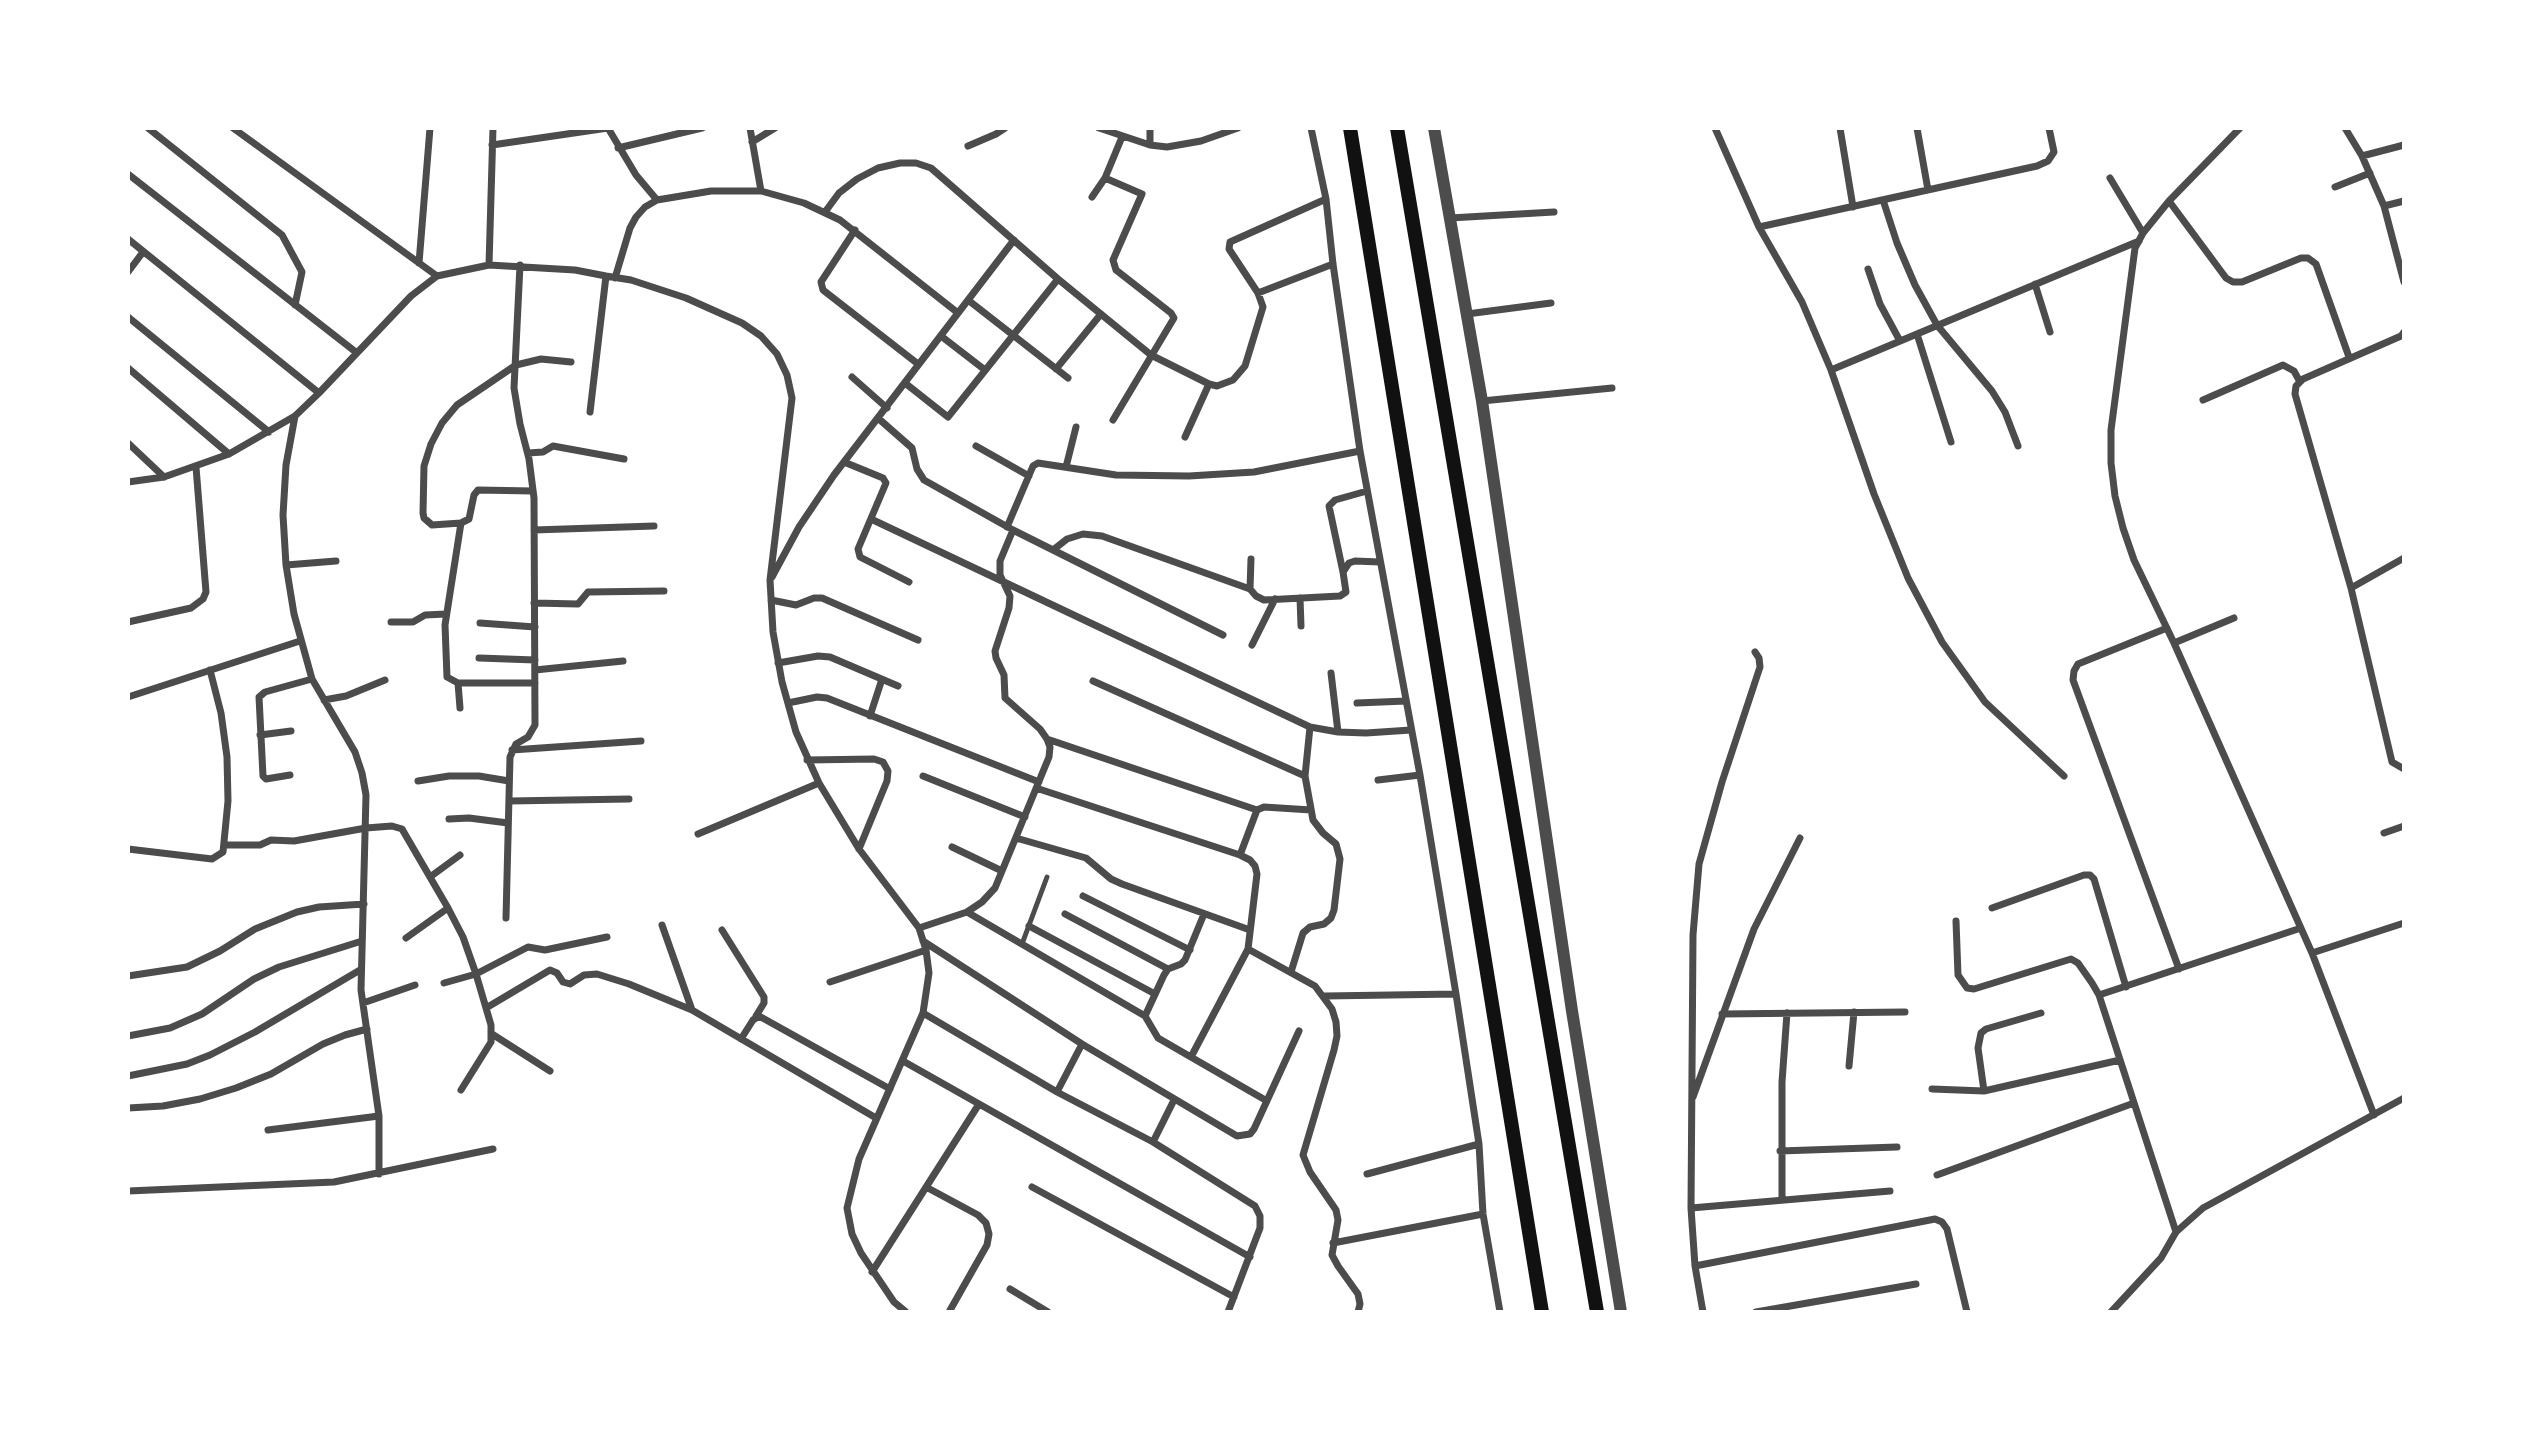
<!DOCTYPE html>
<html>
<head>
<meta charset="utf-8">
<style>
  body { margin:0 }
  #map { position:relative; width:2532px; height:1440px; overflow:hidden; background:#fff; font-family:Georgia,serif }
  canvas { display:block }
  .frame { position:absolute; inset:0; border:130px solid #fff; pointer-events:none }
</style>
</head>
<body>
<div id="map">
<canvas width="2532" height="1440"></canvas>
<div class="frame"></div>
</div>
<script>
const c = document.querySelector('canvas').getContext('2d');
c.lineJoin = 'round';
const toPath = rows => new Path2D(rows.map(r => 'M' + r).join(''));
function trace(path, color, width, dash) { c.strokeStyle = color; c.lineWidth = width; c.lineCap = dash ? 'butt' : 'round'; c.setLineDash(dash || []); c.stroke(path); }
trace(toPath([
  [1022,944,1047,877]
]), '#4c4c4c', 5);
trace(toPath([
  [148,128,282,235,302,272,295,305],
  [233,128,437,276],
  [608,128,636,175,657,200],
  [750,128,761,191],
  [1099,128,1150,145,1167,147,1201,141,1238,128],
  [1150,128,1150,145],
  [1311,128,1326,199,1333,264,1360,451,1420,775,1456,994,1479,1144,1483,1214,1500,1312],
  [1715,128,1759,227,1802,302,1831,370,1874,494,1908,578,1942,642,1985,702,2064,776],
  [1840,128,1853,207],
  [1917,128,1928,190],
  [2240,128,2169,201,2143,233,2135,248,2111,430,2111,463,2115,496,2123,528,2134,560,2174,643,2312,953,2374,1115],
  [2345,128,2362,156,2384,206,2404,282],
  [752,142,775,128],
  [492,145,608,128],
  [968,146,996,134,1005,128],
  [618,148,702,128],
  [2362,156,2404,145],
  [128,174,357,353],
  [1105,178,1142,194,1113,260,1116,270,1171,313,1174,318,1113,420],
  [2110,178,2143,233],
  [2335,187,2370,173],
  [1092,197,1105,178,1122,137],
  [1883,200,1897,243,1915,285,1937,325,1992,391,2005,412,2018,446],
  [2169,201,2226,278,2233,282,2242,282,2301,258,2308,258,2316,264,2349,357],
  [2384,206,2404,201],
  [825,212,839,193,857,179,878,168,900,163,916,163,931,168,1058,279,1151,355,1209,384,1217,386,1233,380,1245,366,1263,307,1258,293,1229,249,1230,242,1326,199],
  [1450,218,1554,212],
  [1759,227,2037,166,2048,161,2054,152,2049,128],
  [855,230,821,282,823,290,918,364],
  [128,239,319,393],
  [419,263,430,128],
  [489,265,493,128],
  [1868,269,1880,304,1900,341],
  [128,272,143,252],
  [615,278,630,228,636,217,645,207,657,200,711,191,761,191,804,203,840,220,958,313],
  [2035,284,2050,332],
  [1258,293,1333,264],
  [968,300,1068,378],
  [1467,314,1551,303],
  [128,317,269,432],
  [2404,332,2401,336,2303,379,2296,386,2295,394,2351,588,2392,762,2404,769],
  [1917,334,1951,442],
  [941,336,985,370],
  [128,368,229,454],
  [1056,369,1101,314],
  [1831,370,2139,241],
  [852,377,887,408],
  [905,383,948,417,1058,279],
  [2203,400,2283,365,2294,371,2300,382],
  [1482,401,1612,388],
  [590,412,606,276],
  [295,416,286,465,283,515,286,565,294,614,312,679,355,752,362,773,366,795,361,990,379,1116,379,1174],
  [879,419,912,448,917,469,924,480,1013,530,1223,635],
  [1185,437,1209,384],
  [128,443,164,477],
  [976,446,1029,476],
  [528,453,543,452,553,446,624,459],
  [844,462,883,478,886,483,858,549,860,557,909,582],
  [1066,467,1076,427],
  [128,482,164,477,229,454,295,416,319,393,411,296,437,276,489,265,575,270,606,276,631,280,686,298,742,323,761,336,777,354,787,375,792,398,770,580,773,632,782,682,796,732,819,783,859,849,919,928,926,950,929,973,923,1013,859,1159,847,1208,852,1234,861,1253,894,1302,906,1312],
  [871,519,1310,727,1338,732,1366,733,1411,730],
  [461,523,432,525,424,518,423,513,424,466,431,444,442,423,457,405,516,365,541,359,571,362],
  [1007,527,1033,466,1038,463,1116,475,1189,476,1254,472,1360,451],
  [534,530,654,526],
  [1053,550,1067,539,1083,534,1102,536,1250,589],
  [1251,559,1250,589,1256,596,1264,600,1340,596,1346,592,1343,572,1349,563,1355,561,1380,562],
  [286,565,336,561],
  [1343,572,1329,506,1335,500,1367,491],
  [772,577,799,527,834,475,1014,240],
  [2351,588,2404,558],
  [1300,598,1301,626],
  [771,600,796,605,814,598,822,598,918,640],
  [534,603,578,604,588,592,664,591],
  [128,622,191,608,203,599,206,592,196,467],
  [391,622,413,622,425,615,446,614],
  [480,623,535,627],
  [2167,628,2078,664,2074,671,2073,680,2179,969],
  [2174,643,2234,618],
  [1252,645,1275,599],
  [479,658,535,660],
  [778,663,818,656,830,657,898,686],
  [535,670,623,661],
  [1331,673,1338,732],
  [1093,681,1305,776],
  [458,683,535,683],
  [128,697,300,641],
  [324,700,346,696,385,680],
  [788,703,817,697,827,698,1039,782],
  [1357,703,1406,701],
  [460,708,458,683,447,677,445,625,461,523,469,519,474,495,478,490,533,491],
  [870,716,882,679],
  [260,735,291,731],
  [1047,739,1257,810],
  [512,750,641,741],
  [807,760,874,759,883,762,888,771,887,781,859,849],
  [290,775,266,779,263,776,259,697,265,692,312,679],
  [923,776,1025,817],
  [1378,780,1420,775],
  [418,781,449,776,479,776,509,781],
  [1036,788,1240,855,1250,860,1255,866,1257,874,1248,949,1191,1057],
  [509,801,629,799],
  [449,819,469,818,508,823],
  [2384,833,2404,826],
  [698,834,819,783],
  [1016,838,1086,858,1111,879,1122,884,1250,930],
  [224,845,260,845,271,840,294,841,366,828,392,826,402,829,448,908,463,937,476,974,491,1025,491,1042,461,1090],
  [952,847,1002,871],
  [128,849,212,859,223,852,228,801,227,757,221,713,210,670],
  [1240,855,1257,810,1264,807,1311,810],
  [430,877,460,855],
  [1083,896,1190,950],
  [1992,908,2084,875,2090,875,2094,879,2126,987],
  [967,912,1145,1016,1158,1038,1267,1101],
  [1065,914,1168,969],
  [506,918,510,757,516,744,528,737,535,725,534,498,529,459,520,424,514,388,520,265],
  [1956,921,1958,975,1967,988,1974,989,2071,959,2078,963,2092,983,2099,995,2176,1232],
  [662,925,692,1010],
  [1029,926,1155,994],
  [919,928,967,912,982,902,995,888,1049,757,1050,747,1047,739,1040,729,1005,698,1004,675,996,658,995,651,1009,608,1010,596,1000,575,1000,561,1013,530],
  [722,930,764,997,764,1003,756,1016],
  [406,938,448,908],
  [923,941,1082,1044,1237,1136,1250,1134,1254,1129,1299,1031],
  [1248,949,1315,986,1332,1009,1336,1022,1337,1036,1334,1050,1303,1155,1310,1172,1336,1210,1338,1220,1332,1255,1338,1266,1358,1294,1360,1304,1358,1312],
  [2312,953,2404,923],
  [1291,972,1303,933,1310,927,1324,924,1331,918,1334,910,1340,859,1336,844,1323,833,1313,820,1305,776,1310,727],
  [128,976,187,967,220,951,255,929,297,912,319,907,364,904],
  [830,982,926,950],
  [444,983,476,974,528,947,545,950,607,937],
  [2099,995,2301,928],
  [1325,996,1456,994],
  [363,1003,415,985],
  [486,1008,550,970,557,973,563,982,570,984,584,975,597,974,629,984,692,1010,876,1118],
  [923,1013,1057,1092,1153,1142,1255,1206,1260,1216,1260,1228,1228,1312],
  [1722,1014,1905,1012],
  [1145,1016,1164,975,1168,969,1181,964,1185,960,1204,914],
  [492,1034,550,1071],
  [128,1036,170,1028,202,1014,254,979,279,967,362,941],
  [741,1039,753,1020,759,1016,890,1089],
  [903,1061,1250,1257],
  [1849,1066,1854,1012],
  [128,1076,187,1064,210,1055,255,1032,360,970],
  [1932,1089,1984,1091,2120,1060],
  [1984,1091,1978,1048,1981,1033,1986,1029,2041,1013],
  [1057,1092,1082,1044],
  [1693,1097,1754,929,1800,838],
  [128,1108,163,1106,200,1099,236,1088,271,1074,323,1044,345,1035,367,1029],
  [268,1130,379,1116],
  [1153,1142,1174,1100],
  [1780,1151,1897,1147],
  [1367,1174,1479,1144],
  [1937,1175,2134,1103],
  [926,1187,978,1215,986,1223,989,1234,987,1245,949,1312],
  [1032,1187,1234,1297],
  [128,1191,334,1182,493,1149],
  [1782,1199,1782,1082,1787,1013],
  [1691,1208,1890,1191],
  [1333,1243,1483,1214],
  [1695,1266,1935,1219,1942,1222,1947,1229,1967,1312],
  [872,1272,979,1104],
  [1010,1289,1048,1312],
  [1703,1312,1695,1266,1691,1208,1693,935,1699,864,1722,782,1760,667,1759,658,1755,652],
  [1756,1312,1916,1284],
  [2111,1312,2161,1258,2176,1232,2203,1208,2404,1098]
]), '#4c4c4c', 7);
trace(toPath([
  [1434,128,1482,401,1572,1011,1621,1312]
]), '#4c4c4c', 12);
trace(toPath([
  [1350,128,1542,1312],
  [1397,128,1597,1312]
]), '#111', 14);
</script>
</body>
</html>
